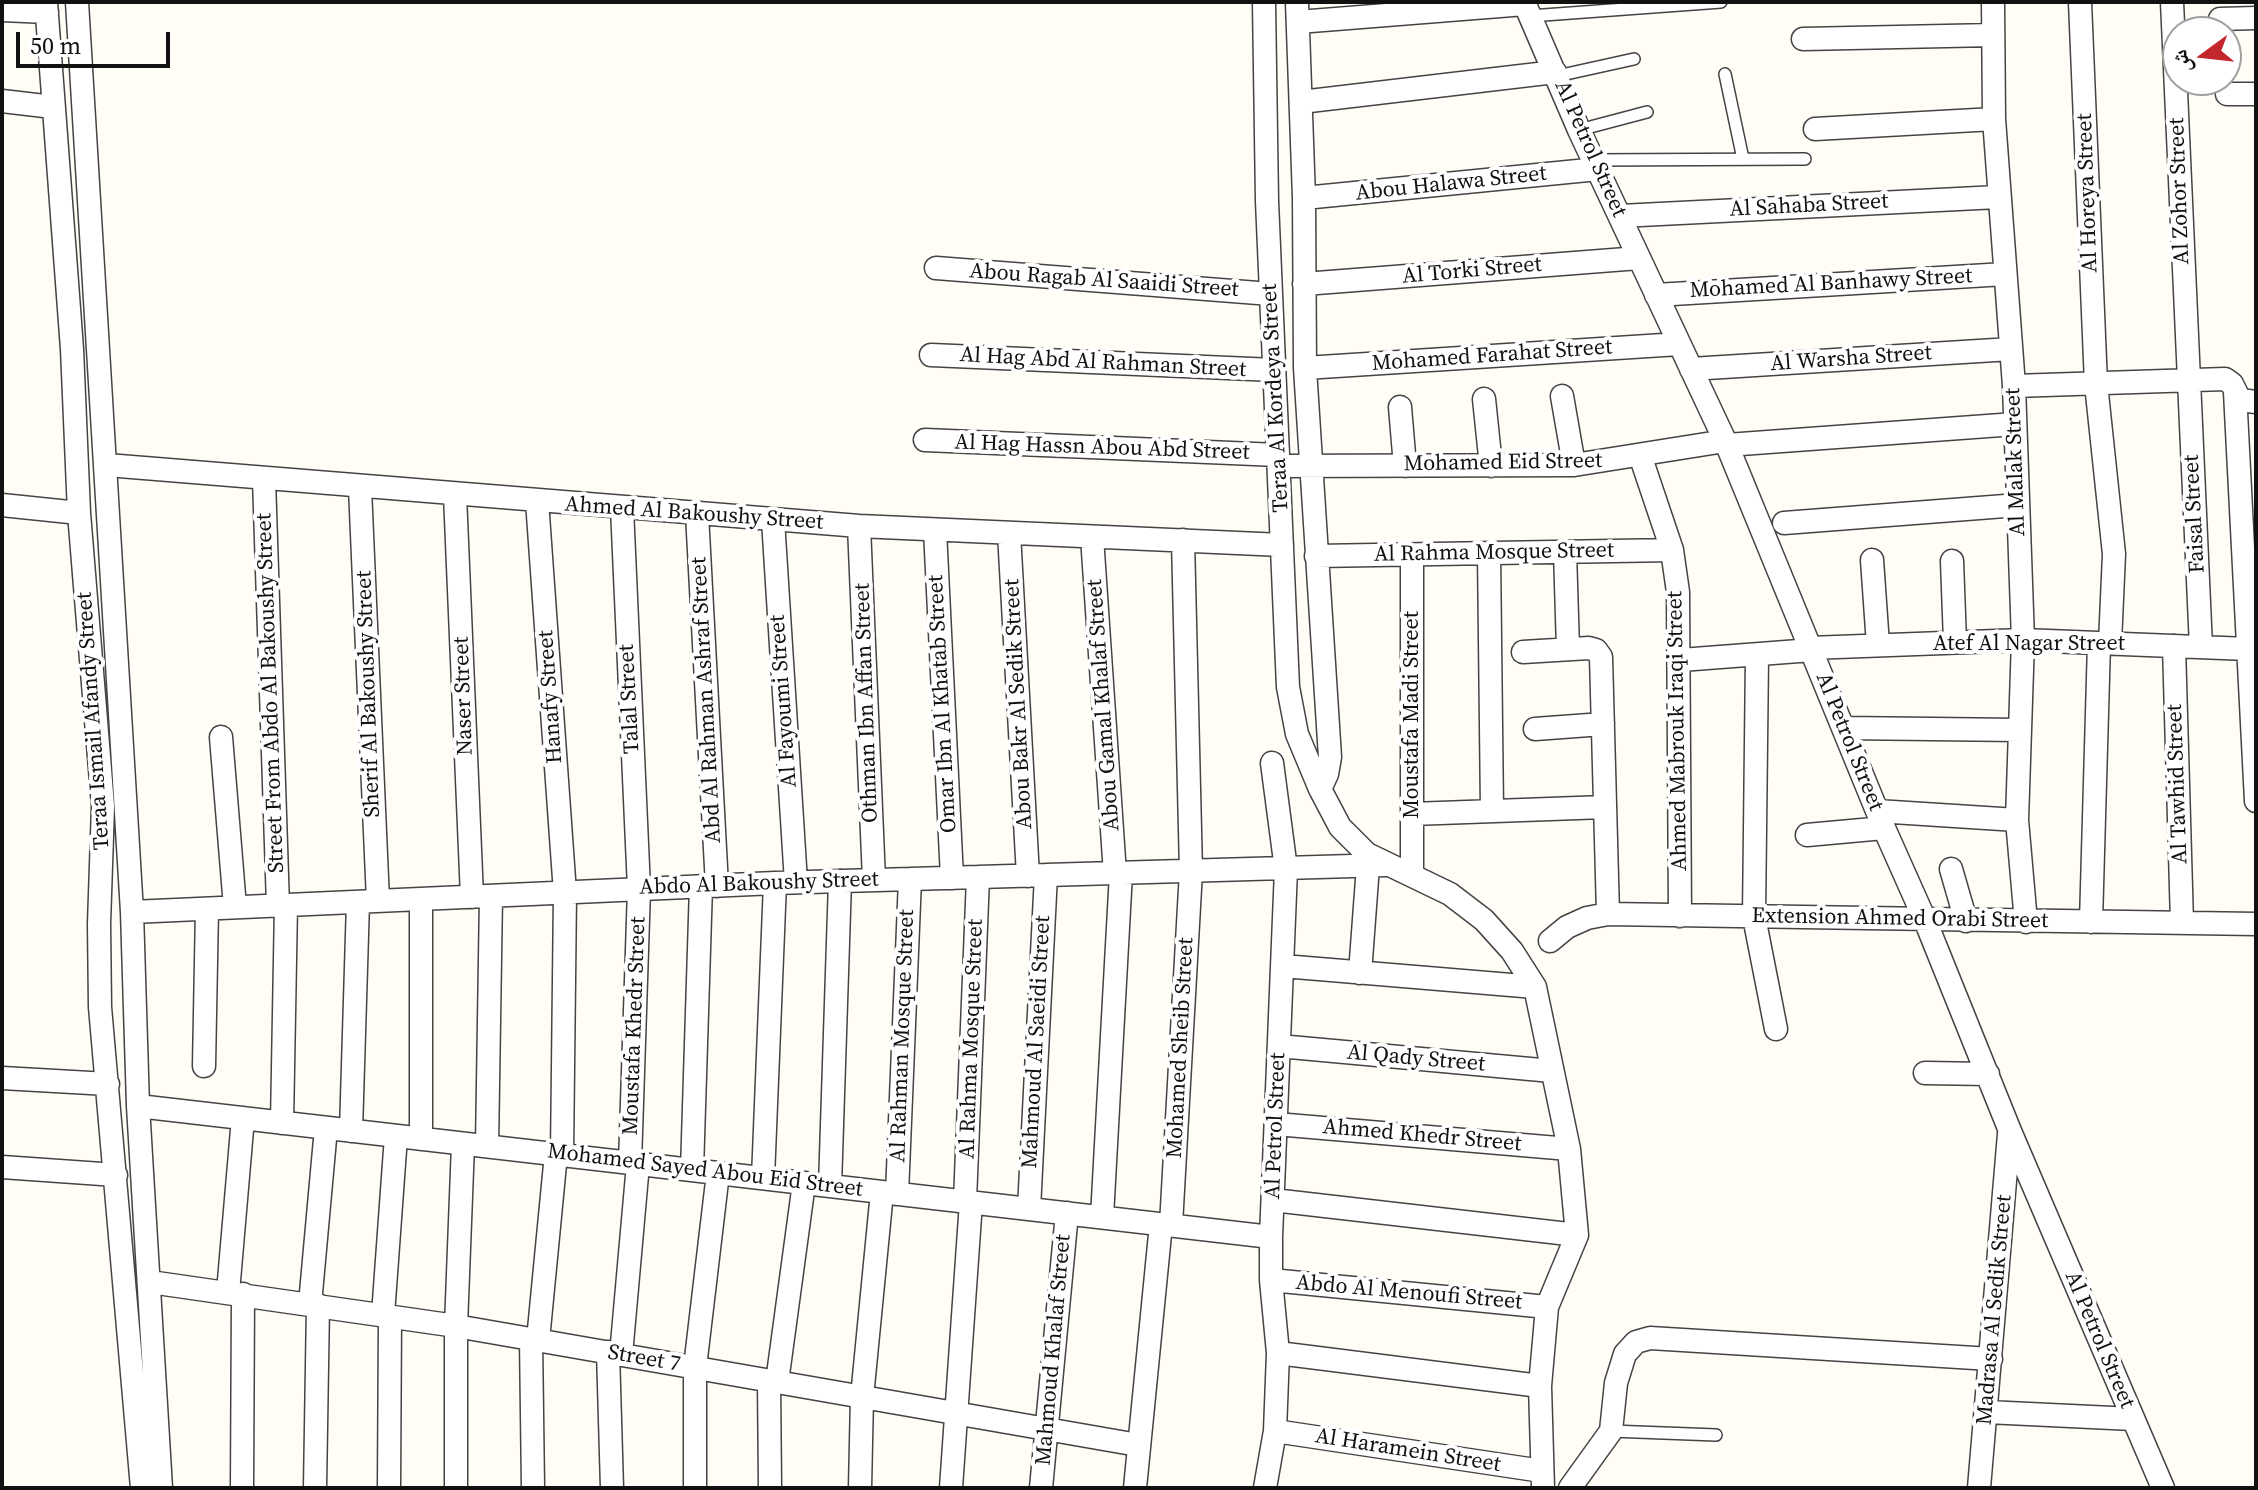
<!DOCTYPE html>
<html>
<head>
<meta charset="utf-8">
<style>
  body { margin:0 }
  #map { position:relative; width:2258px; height:1490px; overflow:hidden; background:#fffdf5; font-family:"Source Serif 4","Noto Naskh Arabic",serif }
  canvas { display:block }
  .frame { position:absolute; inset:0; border:4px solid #111; pointer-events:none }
  .north { position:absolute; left:2162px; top:16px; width:80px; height:80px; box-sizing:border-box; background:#fff; border:2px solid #a0a0a0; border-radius:50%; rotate:255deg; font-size:22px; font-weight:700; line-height:32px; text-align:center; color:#111 }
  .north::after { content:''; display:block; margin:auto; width:28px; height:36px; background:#c4262e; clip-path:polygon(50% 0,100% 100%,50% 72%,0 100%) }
  .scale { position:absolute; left:16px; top:32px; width:154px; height:36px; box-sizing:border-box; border:4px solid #111; border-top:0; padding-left:10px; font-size:24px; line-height:28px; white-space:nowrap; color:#111; -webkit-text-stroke:6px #fff; paint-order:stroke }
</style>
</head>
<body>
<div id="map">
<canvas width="2258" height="1490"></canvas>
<div class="frame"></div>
<div class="north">ش</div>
<div class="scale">50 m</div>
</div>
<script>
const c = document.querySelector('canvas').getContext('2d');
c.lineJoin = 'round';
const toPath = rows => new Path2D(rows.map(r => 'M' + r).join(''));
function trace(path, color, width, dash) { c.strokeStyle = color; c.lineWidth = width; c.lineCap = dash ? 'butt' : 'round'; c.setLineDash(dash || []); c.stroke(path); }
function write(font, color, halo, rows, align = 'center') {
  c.font = font + ' "Source Serif 4",serif'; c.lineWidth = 8; c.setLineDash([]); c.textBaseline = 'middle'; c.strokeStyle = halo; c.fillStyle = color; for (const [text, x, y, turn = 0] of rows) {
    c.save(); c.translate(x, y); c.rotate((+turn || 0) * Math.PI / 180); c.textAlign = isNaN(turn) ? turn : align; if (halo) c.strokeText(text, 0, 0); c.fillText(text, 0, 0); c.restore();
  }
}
const lane = toPath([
  [1530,16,1721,2],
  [1725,74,1743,159],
  [1557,76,1634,59],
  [1579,130,1647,112],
  [1594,160,1805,159],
  [1611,1431,1716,1435]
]);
const street = toPath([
  [46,2,72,349,79,513,103,806,99,924,100,1007,142,1488],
  [77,2,132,912,138,1106,161,1488],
  [1264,2,1267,201,1288,687,1297,734,1320,789,1340,827,1367,854,1450,894,1484,920,1512,951,1535,987,1569,1149,1577,1235,1547,1307,1540,1386,1543,1488],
  [1297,2,1304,198,1305,368,1330,757,1327,774,1320,789],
  [1524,2,1579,130,1727,445,1884,828,1925,920,2010,1131,2163,1488],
  [1993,2,1994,119,2014,386,2023,640,2017,820,2026,922],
  [2080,2,2096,384,2114,554,2110,643],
  [2172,2,2201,647],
  [2,10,47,12],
  [2220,19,2256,18],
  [1298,22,1525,4],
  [1803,39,1993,35],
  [2227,94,2256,94],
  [2,101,53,107],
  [1301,102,1555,72],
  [1815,129,1994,119],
  [1304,198,1598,169],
  [1620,216,1998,197],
  [936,268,1271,294],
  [1304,284,1639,258],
  [1656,295,2005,274],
  [931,355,1274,370],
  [1305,368,1679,344],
  [1691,369,2011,349],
  [2014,386,2225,379,2232,384,2240,400,2256,402],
  [2235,392,2256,801],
  [1562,396,1574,465],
  [1484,399,1491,466],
  [1400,407,1405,466],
  [925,440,1278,455],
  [1727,445,2015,424],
  [1640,455,1672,550,1678,592,1680,916],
  [107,465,859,526,1282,545],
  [1279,466,1574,465,1725,441],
  [264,479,278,906],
  [360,488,378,901],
  [455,495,472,897],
  [537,501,565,893,562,1155],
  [2,505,79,513],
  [622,508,639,889,630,1163],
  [697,514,717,886],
  [773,520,796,882],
  [1784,523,2018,505],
  [859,526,874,880],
  [935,530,952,878],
  [1009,533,1028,876],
  [1092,537,1115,874],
  [1565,552,1568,649],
  [1489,553,1492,811],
  [1316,556,1672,550],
  [1872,560,1878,645],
  [1952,561,1955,642],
  [2174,646,2182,923],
  [1810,648,2023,640,2248,649],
  [1523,652,1589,648,1596,650,1601,657,1608,914],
  [1757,656,1754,917,1776,1029],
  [1681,660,1812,650],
  [1843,728,2020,730],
  [1535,729,1603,724],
  [221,737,235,907],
  [1877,811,2017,820],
  [1412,814,1605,807],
  [1807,835,1884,828],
  [1951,869,1966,921],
  [1412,875,1412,555],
  [421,899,421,1139],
  [132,912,775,883,1386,865],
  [2091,922,2099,643],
  [1550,941,1567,927,1587,918,1608,914,2256,924],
  [1283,966,1535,987],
  [1360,973,1368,866],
  [1279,1046,1552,1071],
  [204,1066,207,909],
  [1925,1073,1988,1074],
  [2,1078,108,1084],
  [138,1106,1271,1237],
  [282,1123,286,905],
  [1276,1124,1569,1149],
  [351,1131,358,902],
  [487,1146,491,896],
  [2,1167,116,1175],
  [692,1170,701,886],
  [763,1178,775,883],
  [830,1186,840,881],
  [897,1194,910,879],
  [1273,1200,1577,1235],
  [965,1201,978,877],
  [1029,1209,1046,875],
  [1102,1217,1121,873],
  [1171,1225,1191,871,1183,540],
  [1271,1280,1547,1307],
  [150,1282,456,1326,1138,1445],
  [228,1292,243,1118],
  [310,1304,326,1128],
  [383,1315,396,1136],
  [531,1339,533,1488],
  [538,1340,556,1154],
  [608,1352,612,1488],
  [1278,1353,1540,1386],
  [621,1355,638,1164],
  [769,1381,770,1488],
  [777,1382,804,1183],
  [1987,1412,2133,1419],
  [1275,1431,1542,1471],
  [242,1488,243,1294],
  [315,1488,318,1305],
  [389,1488,390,1316],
  [456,1488,456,1326,463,1144],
  [695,1488,695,1367,718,1173],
  [860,1488,862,1397,882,1192],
  [951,1488,971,1202],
  [1041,1488,1067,1213],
  [1135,1488,1161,1224],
  [1265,1488,1275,1431,1278,1353,1271,1280,1271,1237,1286,869,1272,763],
  [1570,1488,1611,1431,1616,1383,1625,1354,1636,1342,1650,1338,1991,1359],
  [1979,1488,2009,1134]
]);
trace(lane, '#444', 14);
trace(street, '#444', 25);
trace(lane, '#fff', 11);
trace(street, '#fff', 22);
write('22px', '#111', '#fff', [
  ["Al Petrol Street",1590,149,66],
  ["Abou Halawa Street",1451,184,-6],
  ["Al Zohor Street",2180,191,-92],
  ["Al Horeya Street",2088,193,-92],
  ["Al Sahaba Street",1809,206,-3],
  ["Al Torki Street",1472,271,-5],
  ["Abou Ragab Al Saaidi Street",1104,281,4],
  ["Mohamed Al Banhawy Street",1831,284,-3],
  ["Mohamed Farahat Street",1492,356,-4],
  ["Al Warsha Street",1851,359,-4],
  ["Al Hag Abd Al Rahman Street",1103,363,3],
  ["Teraa Al Kordeya Street",1276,398,-93],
  ["Al Hag Hassn Abou Abd Street",1102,448,2],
  ["Al Malak Street",2016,462,-92],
  ["Mohamed Eid Street",1503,463,-1],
  ["Ahmed Al Bakoushy Street",694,514,4],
  ["Faisal Street",2195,514,-93],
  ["Al Rahma Mosque Street",1494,553,-1],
  ["Atef Al Nagar Street",2029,644],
  ["Street From Abdo Al Bakoushy Street",271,693,-92],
  ["Sherif Al Bakoushy Street",369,694,-92],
  ["Naser Street",464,696,-92],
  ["Hanafy Street",551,697,-94],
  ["Talal Street",630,699,-93],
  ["Abd Al Rahman Ashraf Street",707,700,-93],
  ["Al Fayoumi Street",784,701,-94],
  ["Othman Ibn Affan Street",867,703,-92],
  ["Omar Ibn Al Khatab Street",943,704,-93],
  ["Abou Bakr Al Sedik Street",1019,704,-93],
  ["Abou Gamal Khalaf Street",1104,705,-94],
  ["Moustafa Madi Street",1412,715,-90],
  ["Teraa Ismail Afandy Street",94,721,-94],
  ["Ahmed Mabrouk Iraqi Street",1678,731,-91],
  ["Al Petrol Street",1849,742,68],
  ["Al Tawhid Street",2178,784,-92],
  ["Abdo Al Bakoushy Street",759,884,-2],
  ["Extension Ahmed Orabi Street",1900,919,1],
  ["Moustafa Khedr Street",635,1026,-88],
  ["Al Rahman Mosque Street",903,1036,-88],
  ["Al Rahma Mosque Street",972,1039,-88],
  ["Mahmoud Al Saeidi Street",1037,1042,-87],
  ["Mohamed Sheib Street",1181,1048,-87],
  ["Al Qady Street",1416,1059,5],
  ["Al Petrol Street",1276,1126,-88],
  ["Ahmed Khedr Street",1422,1136,5],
  ["Mohamed Sayed Abou Eid Street",705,1171,7],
  ["Abdo Al Menoufi Street",1409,1293,5],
  ["Madrasa Al Sedik Street",1995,1310,-85],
  ["Al Petrol Street",2099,1340,67],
  ["Mahmoud Khalaf Street",1054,1350,-85],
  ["Street 7",644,1359,10],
  ["Al Haramein Street",1408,1451,9]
]);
</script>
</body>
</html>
